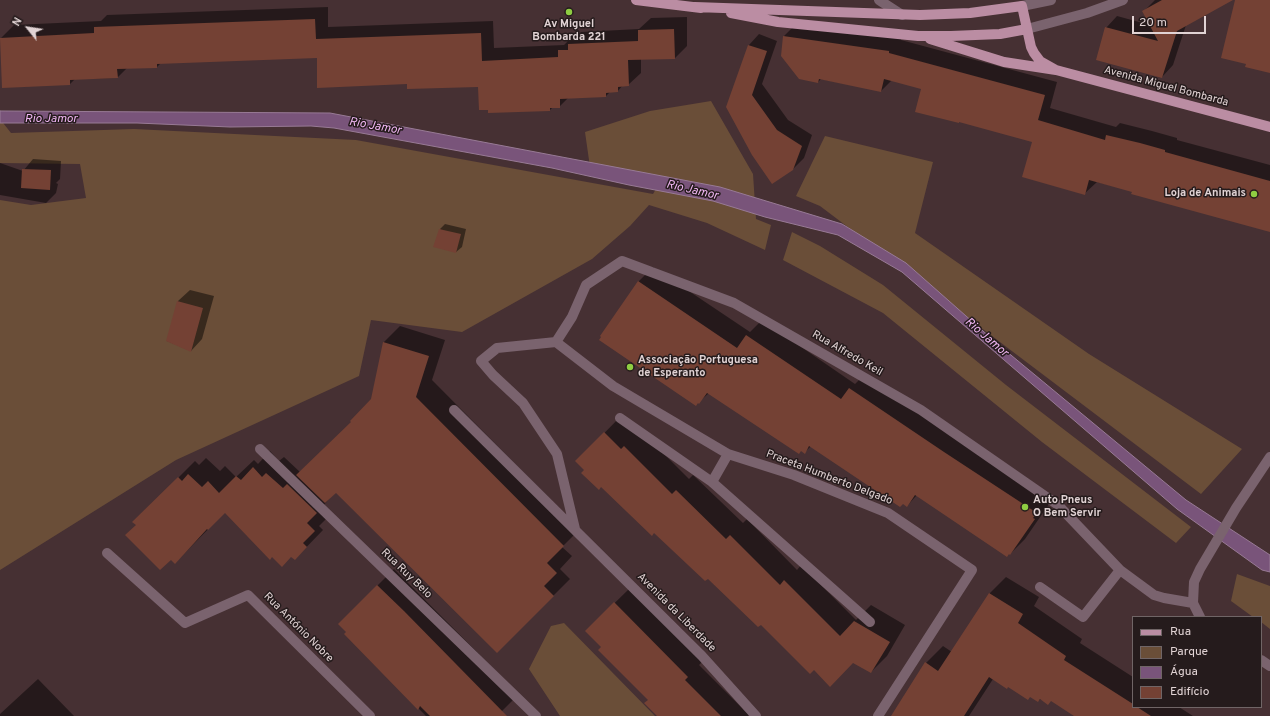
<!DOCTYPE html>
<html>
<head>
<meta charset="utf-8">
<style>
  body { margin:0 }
  #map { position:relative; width:1270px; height:716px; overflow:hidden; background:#463033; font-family:Overpass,sans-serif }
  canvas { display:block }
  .legend { position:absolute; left:1132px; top:616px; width:130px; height:92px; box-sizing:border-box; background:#251b1c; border:1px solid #706566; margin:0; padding:5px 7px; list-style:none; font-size:12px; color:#e1d3d4 }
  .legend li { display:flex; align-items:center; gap:8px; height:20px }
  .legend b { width:20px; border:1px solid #706566 }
  .north { position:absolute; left:8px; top:8px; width:40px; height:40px; -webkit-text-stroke:3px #251b1c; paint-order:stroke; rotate:300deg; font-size:11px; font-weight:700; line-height:16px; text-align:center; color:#e1d3d4 }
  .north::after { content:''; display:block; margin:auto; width:14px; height:18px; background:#e1d3d4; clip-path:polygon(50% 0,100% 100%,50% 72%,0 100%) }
  .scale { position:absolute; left:1132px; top:16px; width:74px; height:18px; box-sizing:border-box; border:2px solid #e1d3d4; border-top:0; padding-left:5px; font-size:12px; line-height:14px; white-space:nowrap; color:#e1d3d4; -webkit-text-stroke:3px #251b1c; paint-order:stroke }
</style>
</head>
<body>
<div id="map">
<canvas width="1270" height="716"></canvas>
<ul class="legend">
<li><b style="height:5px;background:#bb8da3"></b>Rua</li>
<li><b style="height:11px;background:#6a4e38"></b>Parque</li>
<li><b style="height:11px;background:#79547a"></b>Água</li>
<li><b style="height:11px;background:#744134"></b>Edifício</li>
</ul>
<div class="north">N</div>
<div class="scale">20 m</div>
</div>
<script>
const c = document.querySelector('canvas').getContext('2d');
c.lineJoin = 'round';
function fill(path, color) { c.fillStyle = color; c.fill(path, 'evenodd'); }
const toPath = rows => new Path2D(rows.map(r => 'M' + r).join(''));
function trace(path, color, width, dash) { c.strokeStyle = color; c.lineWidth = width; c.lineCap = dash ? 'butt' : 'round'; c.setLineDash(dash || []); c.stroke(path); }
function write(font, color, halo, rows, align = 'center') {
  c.font = font + ' Overpass,sans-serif'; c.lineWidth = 3; c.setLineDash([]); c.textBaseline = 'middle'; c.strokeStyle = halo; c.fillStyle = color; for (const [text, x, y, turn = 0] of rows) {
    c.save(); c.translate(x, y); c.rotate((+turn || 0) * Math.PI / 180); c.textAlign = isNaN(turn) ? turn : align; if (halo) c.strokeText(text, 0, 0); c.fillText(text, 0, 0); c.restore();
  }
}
fill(toPath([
  [711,101,753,174,756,219,771,225,765,250,707,223,649,205,630,226,592,259,462,332,371,320,359,376,176,460,0,570,0,200,31,205,86,198,80,164,0,163,0,119,11,133,134,129,356,140,653,194,656,189,591,174,585,132,650,111],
  [825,136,933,162,915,233,1089,354,1242,449,1201,494,820,206,796,196],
  [792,232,820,246,883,285,1006,385,1191,527,1176,543,1042,442,883,313,783,260],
  [1237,574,1270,586,1270,629,1261,622,1261,617,1253,617,1231,601],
  [564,623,655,716,560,716,529,669,551,626]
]), '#6a4e38');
const water = toPath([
  [0,111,330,113,720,187,842,224,906,263,1000,346,1186,500,1270,555,1270,572,1262,570,1177,509,902,272,838,235,765,217,713,201,629,185,552,168,334,128,311,126,230,127,137,123,0,123,0,111]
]);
fill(water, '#79547a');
trace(water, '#987a95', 1);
fill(toPath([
  [1155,0,1227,0,1186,25,1173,65,1162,77,1106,28,1117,16,1150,25,1143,12],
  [328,7,328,27,493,21,494,48,564,45,571,38,575,38,581,32,639,29,651,18,687,17,687,46,675,58,641,59,641,73,628,85,623,85,617,92,610,92,606,96,569,97,559,107,553,107,550,110,489,109,479,86,408,83,318,57,161,63,157,67,127,68,117,78,75,79,70,84,1,38,14,25,101,21,107,15],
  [796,24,901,39,901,40,1057,82,1050,108,1116,127,1120,123,1152,131,1177,138,1177,140,1270,165,1270,231,1133,191,1097,182,1084,194,1033,141,923,88,892,80,881,91,821,79,818,82,784,36],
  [759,34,777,41,762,84,788,120,812,135,804,158,793,169,727,106,749,45],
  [33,159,61,161,60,179,56,183,58,184,56,193,46,203,0,195,0,163,23,171],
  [445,224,466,229,462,247,456,252,440,229],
  [653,267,750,332,762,320,855,384,865,374,1049,504,1025,539,1010,554,917,495,907,506,811,446,805,452,709,393,699,402,638,282],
  [190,290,214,296,202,339,191,351,167,341,178,301],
  [400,326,445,340,432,380,580,529,562,547,572,556,560,569,570,579,497,652,336,491,323,506,331,514,319,526,323,530,295,559,225,512,175,563,134,522,195,461,199,465,206,458,220,471,225,466,236,477,254,460,258,464,270,451,279,461,284,457,300,472,352,422,372,400,384,342],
  [620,417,641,431,689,479,693,475,743,523,747,519,797,570,801,565,856,620,871,605,905,625,887,656,871,672,853,662,814,669,585,470,577,461],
  [394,569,519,694,497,716,426,716,345,634,348,632,339,624],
  [1006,577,1039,597,1034,606,1082,639,1080,643,1133,677,1133,707,1179,707,1193,716,1076,716,1051,700,1041,699,1038,701,1030,696,993,679,969,716,892,716,926,663,943,646,952,652,990,593],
  [629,589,702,662,699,665,749,715,748,716,658,716,649,699,602,647,586,631],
  [38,679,74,716,0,716,0,714]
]), '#0007');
fill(toPath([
  [1162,0,1233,0,1177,31,1162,78,1096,60,1105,27,1158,41,1142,11],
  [1235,0,1270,0,1270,73,1245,67,1246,64,1221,58],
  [315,19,316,39,481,33,482,61,558,57,558,50,568,50,568,44,638,41,638,30,674,29,675,59,628,60,629,86,618,87,618,92,606,93,606,97,560,99,560,108,550,108,550,111,488,113,488,110,479,110,478,87,407,89,407,84,317,88,317,58,157,64,157,68,117,69,118,78,70,80,70,85,2,88,0,38,94,33,94,27],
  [783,36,889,51,889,53,1045,95,1038,120,1105,140,1106,135,1140,143,1165,150,1165,152,1270,181,1270,232,1131,194,1132,192,1089,180,1085,195,1022,177,1032,142,959,122,959,123,915,112,921,89,884,79,881,92,819,79,818,83,799,79,781,56],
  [748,45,767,51,752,95,777,130,802,146,793,170,772,184,752,155,726,107],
  [22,169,51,170,50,190,21,188],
  [439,229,461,234,456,253,433,247],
  [638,281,737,348,746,335,841,399,849,388,944,452,1037,513,1033,518,1035,519,1010,555,1009,554,1007,557,915,495,907,507,903,504,900,507,809,446,805,454,801,451,799,454,707,393,699,404,698,403,696,406,599,340,601,337,600,336],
  [177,301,203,308,191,352,166,341],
  [383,342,429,356,416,397,564,546,547,563,557,573,544,586,554,596,497,653,336,493,325,503,296,475,351,422,350,421,371,399],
  [604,432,621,449,624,446,672,494,676,490,726,539,730,535,780,585,784,580,840,636,854,621,890,642,871,673,853,663,830,687,814,670,810,674,761,625,758,627,708,579,705,581,654,533,652,536,601,487,599,490,581,473,584,470,575,461],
  [253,467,262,477,266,473,283,488,287,484,317,513,307,523,315,531,303,543,307,547,295,560,291,557,282,567,272,557,270,560,225,513,208,530,207,529,175,564,171,560,160,570,125,535,136,525,132,522,178,477,182,481,188,474,202,487,208,481,219,493,236,476,241,480],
  [377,585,404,611,507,716,430,716,420,706,418,710,344,634,346,632,338,624],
  [989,593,1023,614,1018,623,1066,656,1064,660,1133,704,1133,707,1137,707,1151,716,1074,716,1051,701,1048,705,1040,699,1038,702,1030,697,1028,700,1008,687,1007,689,989,677,964,716,891,716,925,662,938,671],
  [614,602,688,677,685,680,721,716,657,716,644,703,648,700,598,650,601,647,585,631]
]), '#744134');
trace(toPath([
  [879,0,902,15],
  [1022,6,1051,0],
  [1027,29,1087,13,1123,0],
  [556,342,572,317,586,285,622,261,734,303,921,410,1058,505,1120,570,1154,595,1164,598,1193,603],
  [556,342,613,386,728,454,794,475,888,513,972,570,878,716],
  [556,342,497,348,481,361,493,375,523,403,557,454,575,529],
  [454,410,702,656,756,716],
  [620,418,712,482],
  [260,449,536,716],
  [728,454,712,482,870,622],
  [107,553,185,623,248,595,370,716],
  [1040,587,1083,617,1120,570],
  [1200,617,1193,603,1194,582,1200,569,1236,508,1270,457],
  [1261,660,1270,666]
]), '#7a636e', 10);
trace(toPath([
  [636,0,701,8],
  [695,7,920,15,970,13,1022,6,1031,47,1034,53,1040,61,1056,70],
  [731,13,778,22,918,36,951,36,1000,34,1027,29],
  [930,39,1004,62,1056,70,1270,127]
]), '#bb8da3', 10);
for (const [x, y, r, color] of [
  [569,12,4,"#8fcd42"],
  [1254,194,4,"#8fcd42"],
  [630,367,4,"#8fcd42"],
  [1025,507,4,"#8fcd42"]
]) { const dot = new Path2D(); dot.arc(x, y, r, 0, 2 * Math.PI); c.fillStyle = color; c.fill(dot); trace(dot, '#251b1c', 1.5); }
write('bold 11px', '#e1d3d4', '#251b1c', [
  ["Av Miguel",569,25,"center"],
  ["Bombarda 221",569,38,"center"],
  ["Loja de Animais",1246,194,"right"],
  ["Associação Portuguesa",638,361],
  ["de Esperanto",638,374],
  ["Auto Pneus",1033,501],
  ["O Bem Servir",1033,514]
], 'left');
write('11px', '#e1d3d4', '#251b1c', [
  ["Avenida Miguel Bombarda",1166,87,15],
  ["Rua Alfredo Keil",847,354,30],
  ["Praceta Humberto Delgado",829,478,21],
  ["Rua Ruy Belo",406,574,44],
  ["Avenida da Liberdade",676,613,45],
  ["Rua António Nobre",298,628,45]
]);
write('italic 12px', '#f0b6f3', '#251b1c', [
  ["Rio Jamor",51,120],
  ["Rio Jamor",375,127,10],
  ["Rio Jamor",692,191,13],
  ["Rio Jamor",986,338,41]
]);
</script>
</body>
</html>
